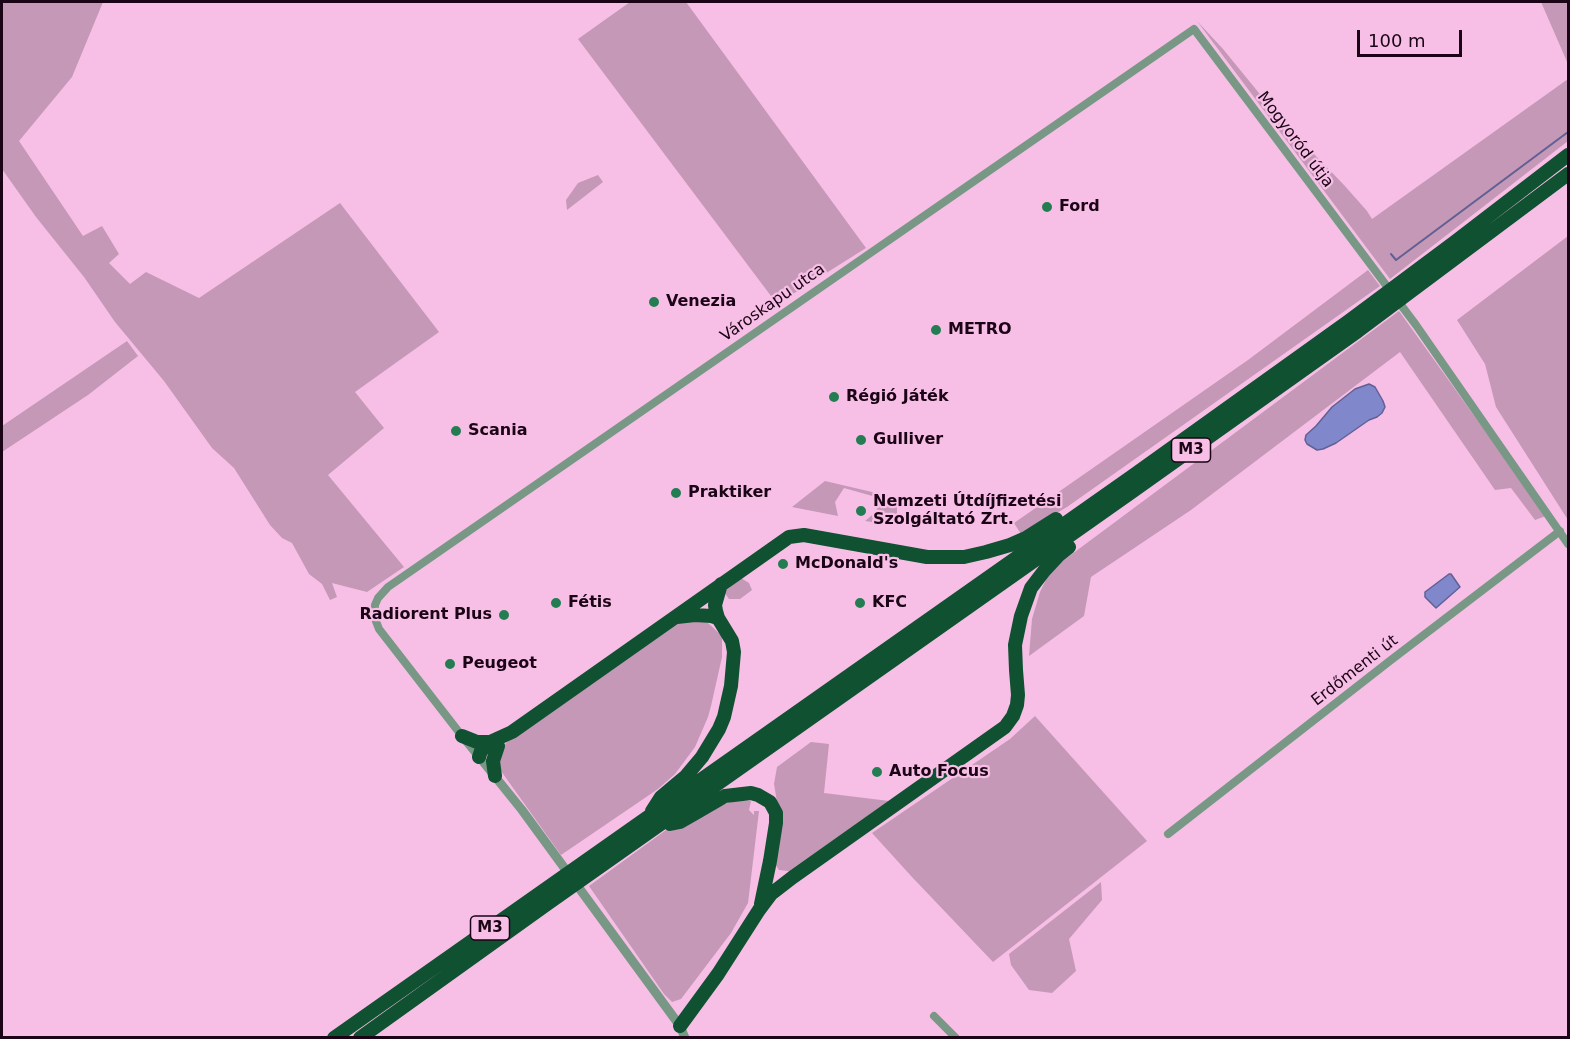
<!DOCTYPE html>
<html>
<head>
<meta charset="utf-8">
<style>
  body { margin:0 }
  #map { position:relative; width:1570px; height:1039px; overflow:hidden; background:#f7bfe6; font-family:"DejaVu Sans",sans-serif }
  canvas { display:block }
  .frame { position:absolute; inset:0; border:3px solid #1a0415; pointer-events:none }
  .scale { position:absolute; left:1357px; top:30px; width:105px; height:27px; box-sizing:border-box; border:3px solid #1a0415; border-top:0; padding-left:8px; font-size:18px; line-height:21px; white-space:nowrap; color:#1a0415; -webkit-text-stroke:4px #f7bfe6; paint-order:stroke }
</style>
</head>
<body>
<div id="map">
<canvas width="1570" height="1039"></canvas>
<div class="frame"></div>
<div class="scale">100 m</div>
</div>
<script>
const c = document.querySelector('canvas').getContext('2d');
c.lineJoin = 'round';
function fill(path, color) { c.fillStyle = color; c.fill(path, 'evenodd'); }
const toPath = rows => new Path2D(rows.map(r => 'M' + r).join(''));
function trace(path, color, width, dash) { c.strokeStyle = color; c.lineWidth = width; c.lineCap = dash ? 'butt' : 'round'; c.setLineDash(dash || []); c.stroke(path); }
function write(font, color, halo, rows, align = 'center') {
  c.font = font + ' "DejaVu Sans",sans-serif'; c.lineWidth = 4.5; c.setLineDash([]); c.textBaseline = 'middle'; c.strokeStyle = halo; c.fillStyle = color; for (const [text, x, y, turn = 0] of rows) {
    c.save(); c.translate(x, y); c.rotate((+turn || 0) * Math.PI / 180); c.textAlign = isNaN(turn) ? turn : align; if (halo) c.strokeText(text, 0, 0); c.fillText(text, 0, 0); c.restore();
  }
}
fill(toPath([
  [2,2,103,2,72,77,19,141,83,236,102,226,119,254,109,263,130,284,146,272,199,298,340,203,439,332,355,392,384,428,328,475,404,567,367,592,332,583,337,597,330,600,322,584,309,574,292,543,282,538,270,525,234,468,212,448,164,381,115,322,84,277,36,217,2,169],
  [630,2,686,2,866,248,777,304,578,39],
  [1541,2,1568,2,1568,64],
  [1197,21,1223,49,1281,120,1344,185,1367,211,1372,219,1568,79,1568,141,1390,279],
  [598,175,603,182,567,210,566,200,578,183],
  [1568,236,1568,520,1496,407,1485,364,1457,320],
  [1368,270,1380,286,1067,507,1021,534,1014,523,1248,360],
  [1399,311,1546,516,1535,520,1511,488,1495,490,1400,352,1191,510,1091,577,1084,616,1029,656,1032,619,1040,592,1049,574,1064,560],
  [127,341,138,356,88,395,2,452,2,426],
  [825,481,889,496,897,507,897,521,893,525,865,521,877,511,876,497,844,488,835,502,838,516,792,507],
  [741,578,749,583,752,590,740,599,729,599,724,592],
  [689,618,708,623,722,636,722,657,711,706,708,717,695,747,675,774,658,789,561,855,501,771,497,764,499,752,507,742,536,720,674,622],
  [1035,716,1147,841,993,962,912,877,872,833,1010,739],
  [811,742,829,744,824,793,889,801,789,871,779,870,773,861,777,802,774,784,777,767],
  [738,800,751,801,749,810,754,815,754,811,759,811,748,903,731,933,681,999,672,1002,664,994,589,886,666,830,677,827,718,806],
  [1101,882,1102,900,1069,939,1076,971,1052,993,1029,990,1011,965,1009,954]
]), '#c498b6');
const water = toPath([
  [1369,384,1375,387,1383,401,1385,407,1382,413,1377,417,1369,420,1336,443,1323,449,1317,450,1307,444,1305,440,1306,435,1316,426,1332,407,1355,389,1369,384],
  [1449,574,1451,574,1460,587,1436,608,1425,597,1425,592,1449,574]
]);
fill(water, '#8088cb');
trace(water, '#616094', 1.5);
trace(toPath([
  [1391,254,1396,260,1568,132]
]), '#616094', 2);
trace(toPath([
  [462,736,379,629,374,616,375,605,378,598,388,587,1194,29,1416,325,1568,544],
  [1168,834,1391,660,1560,531],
  [934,1016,956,1038]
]), '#789885', 8);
trace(toPath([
  [464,738,522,810,680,1026,685,1038]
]), '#789885', 9);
trace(toPath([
  [677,617,695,615,711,616,718,618],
  [462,736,477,742,490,742],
  [479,757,481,751,490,742,512,732,789,537,804,535,927,557,964,557,986,552,1010,545,1026,538,1056,519],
  [495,776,493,761,498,746],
  [652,811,661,797,686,776,702,757,719,729,724,717,731,686,734,652,732,641,718,618,716,611,715,605,721,584],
  [670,824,680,822,694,814,725,796,751,793,758,795,770,802,776,813,776,823,770,861,761,904],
  [680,1026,718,974,759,910,771,894,793,877,1005,727,1013,716,1017,705,1018,695,1016,670,1015,645,1021,616,1031,588,1044,571,1059,555,1069,547],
  [334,1038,1134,475,1349,321,1456,241,1568,155],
  [360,1038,547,904,1133,491,1358,331,1568,174]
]), '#105132', 14);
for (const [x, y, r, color] of [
  [1047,207,6,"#247d52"],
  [654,302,6,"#247d52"],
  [936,330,6,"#247d52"],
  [834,397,6,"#247d52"],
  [456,431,6,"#247d52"],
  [861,440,6,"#247d52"],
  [676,493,6,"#247d52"],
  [861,511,6,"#247d52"],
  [783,564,6,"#247d52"],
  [556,603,6,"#247d52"],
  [860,603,6,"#247d52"],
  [504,615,6,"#247d52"],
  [450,664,6,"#247d52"],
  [877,772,6,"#247d52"]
]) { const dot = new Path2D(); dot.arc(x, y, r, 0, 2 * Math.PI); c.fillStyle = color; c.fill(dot); trace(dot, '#f7bfe6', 2); }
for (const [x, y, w] of [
  [1191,450,39],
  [490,928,39]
]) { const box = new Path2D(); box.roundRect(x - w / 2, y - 12, w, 24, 4.5); c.fillStyle = '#f7bfe6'; c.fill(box); trace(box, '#1a0415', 1.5); }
write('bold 15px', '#1a0415', null, [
  ["M3",1191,450],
  ["M3",490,928]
]);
write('16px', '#1a0415', '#f7bfe6', [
  ["Mogyoród útja",1295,140,53],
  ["Városkapu utca",773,303,-35],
  ["Erdőmenti út",1355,671,-38]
]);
write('bold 16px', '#1a0415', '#f7bfe6', [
  ["Ford",1059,207],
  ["Venezia",666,302],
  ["METRO",948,330],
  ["Régió Játék",846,397],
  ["Scania",468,431],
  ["Gulliver",873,440],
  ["Praktiker",688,493],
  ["Nemzeti Útdíjfizetési",873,502],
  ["Szolgáltató Zrt.",873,520],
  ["McDonald's",795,564],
  ["Fétis",568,603],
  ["KFC",872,603],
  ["Radiorent Plus",492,615,"right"],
  ["Peugeot",462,664],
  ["Auto Focus",889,772]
], 'left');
</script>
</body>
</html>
